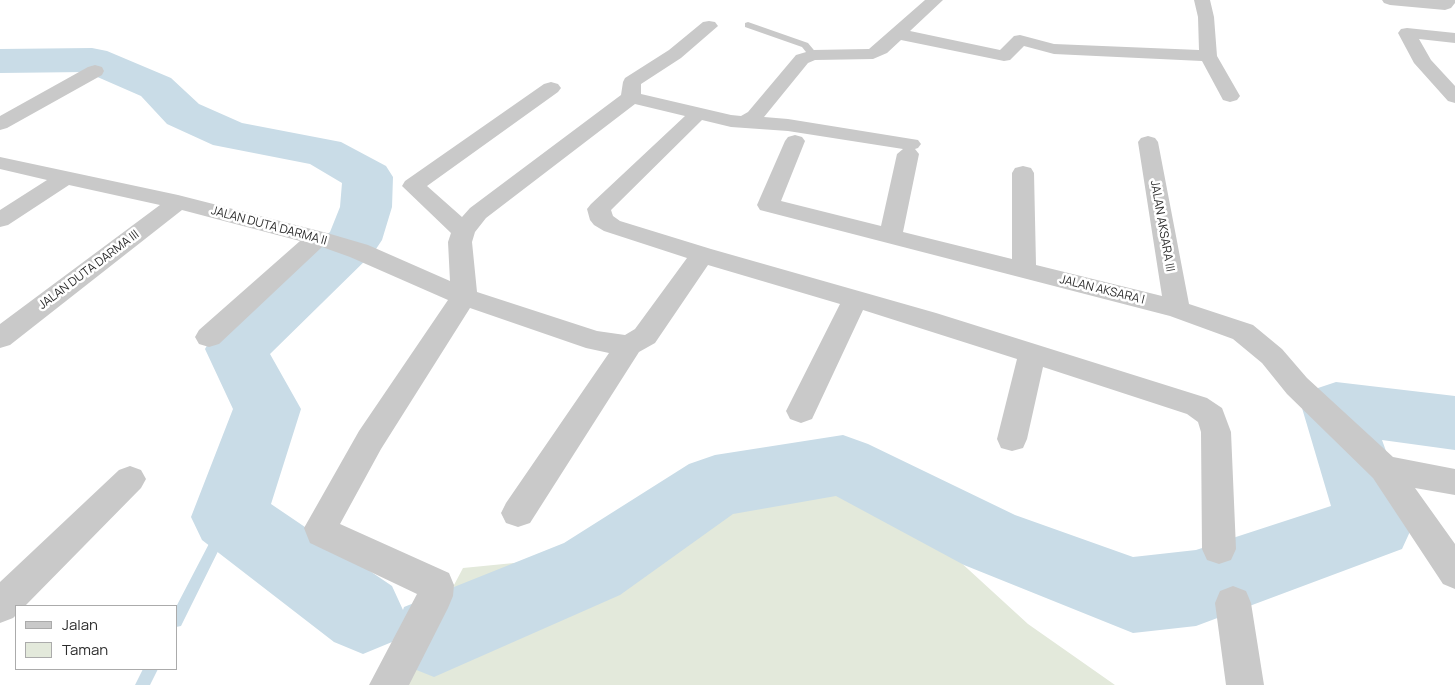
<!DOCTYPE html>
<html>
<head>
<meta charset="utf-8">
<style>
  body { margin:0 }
  #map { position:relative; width:1455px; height:685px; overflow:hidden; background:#fff; font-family:Manrope,sans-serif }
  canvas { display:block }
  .legend { position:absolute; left:15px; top:605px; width:162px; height:65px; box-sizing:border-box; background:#fff; border:1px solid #ababab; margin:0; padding:6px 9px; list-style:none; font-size:15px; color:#2c2c2c }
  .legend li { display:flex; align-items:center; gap:10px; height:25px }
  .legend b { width:25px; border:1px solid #ababab }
</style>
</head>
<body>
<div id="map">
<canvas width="1455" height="685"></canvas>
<ul class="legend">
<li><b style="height:6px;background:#c9c9c9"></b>Jalan</li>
<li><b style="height:14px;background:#e3e9db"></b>Taman</li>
</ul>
</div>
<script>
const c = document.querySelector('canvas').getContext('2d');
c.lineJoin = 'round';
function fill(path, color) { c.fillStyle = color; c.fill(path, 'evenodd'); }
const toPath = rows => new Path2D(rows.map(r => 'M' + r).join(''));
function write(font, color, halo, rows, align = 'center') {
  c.font = font + ' Manrope,sans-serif'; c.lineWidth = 5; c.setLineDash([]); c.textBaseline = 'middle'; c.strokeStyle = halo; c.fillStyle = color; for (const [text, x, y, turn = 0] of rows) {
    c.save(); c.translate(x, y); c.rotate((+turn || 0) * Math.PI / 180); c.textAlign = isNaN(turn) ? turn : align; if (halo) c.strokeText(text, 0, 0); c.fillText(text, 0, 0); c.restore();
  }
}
fill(toPath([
  [809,478,884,507,957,559,1028,624,1115,685,401,685,463,568,575,557,693,514,755,479]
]), '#e3e9db');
fill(toPath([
  [229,512,233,513,235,517,181,626,176,627,176,607,225,513,229,512],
  [143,669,158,669,150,685,135,685,143,669]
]), '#c9dce7');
fill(toPath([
  [92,48,107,51,171,78,199,104,242,123,341,142,386,166,393,177,392,207,382,240,374,252,270,354,301,409,271,504,392,586,403,610,404,607,564,543,689,464,715,455,843,435,868,444,1015,515,1133,557,1196,550,1331,506,1302,408,1312,390,1336,382,1455,396,1455,450,1382,440,1413,525,1402,549,1196,626,1133,633,964,565,836,496,733,514,620,595,434,677,404,665,393,640,392,642,363,654,334,642,202,540,191,517,233,409,205,349,214,333,330,232,340,207,342,183,310,164,213,145,167,124,141,96,86,72,0,73,0,49,92,48]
]), '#c9dce7');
fill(toPath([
  [748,22,808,43,818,55,813,58,810,57,802,47,745,27,745,23,748,22]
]), '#c9c9c9');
fill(toPath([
  [925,0,943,0,910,31,1000,50,1014,36,1020,35,1054,44,1199,50,1198,17,1194,0,1210,0,1214,17,1217,56,1240,96,1237,100,1230,102,1223,100,1202,61,1054,54,1024,46,1010,60,1004,61,901,40,887,53,873,59,815,60,808,63,764,117,788,119,918,140,921,144,918,148,915,149,919,154,903,232,1012,259,1012,173,1015,168,1023,166,1031,168,1034,173,1036,265,1162,296,1138,142,1141,138,1148,136,1155,138,1158,142,1189,304,1253,325,1282,349,1307,378,1393,457,1455,469,1455,495,1415,488,1455,544,1455,589,1443,584,1373,478,1287,394,1262,363,1233,339,1170,316,760,210,757,205,785,141,788,137,795,135,802,137,805,141,781,201,881,226,897,154,903,149,788,131,731,127,702,120,611,210,613,216,620,221,711,249,936,313,1207,398,1222,408,1231,432,1236,549,1231,560,1219,564,1207,560,1202,549,1201,432,1198,422,1187,414,1043,367,1027,439,1023,448,1012,451,1001,448,997,439,1017,359,863,310,812,419,801,423,790,419,786,411,840,304,708,265,655,343,639,352,530,523,518,527,506,523,501,513,506,503,609,353,586,348,470,308,381,449,340,524,449,573,454,585,453,596,448,608,409,685,369,685,417,594,310,543,304,528,359,431,448,300,350,257,322,247,219,344,209,347,199,344,195,337,199,330,300,241,182,210,10,345,0,348,0,324,160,205,69,185,8,225,0,227,0,210,47,180,0,169,0,157,178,195,327,233,368,245,450,281,448,242,451,233,402,186,405,181,544,84,551,82,558,84,561,88,558,92,427,186,462,217,470,208,621,95,623,82,625,78,669,50,703,22,709,21,715,22,718,26,681,58,641,84,641,94,731,115,741,116,748,112,796,55,813,50,869,49,925,0],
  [635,104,685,116,591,204,587,209,590,220,594,225,604,231,687,258,635,329,625,335,597,331,477,292,472,242,475,232,486,218,635,104],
  [1382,0,1455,0,1455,3,1451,8,1445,10,1390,5,1384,3,1382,0],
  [1407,28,1455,33,1455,43,1419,39,1431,60,1455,86,1455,103,1448,101,1414,63,1398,33,1401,29,1407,28],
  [95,65,102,67,104,71,102,75,7,128,0,130,0,116,88,67,95,65],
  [130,466,141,470,146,479,141,488,25,606,16,606,16,615,13,618,0,623,0,582,119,470,130,466],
  [1233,586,1246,591,1251,603,1264,685,1226,685,1215,603,1220,591,1233,586]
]), '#c9c9c9');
write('12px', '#2c2c2c', '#fff', [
  ["JALAN DUTA DARMA II",269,226,15],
  ["JALAN AKSARA III",1162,226,80],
  ["JALAN DUTA DARMA III",89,270,-37],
  ["JALAN AKSARA I",1102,290,14]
]);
</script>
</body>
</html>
